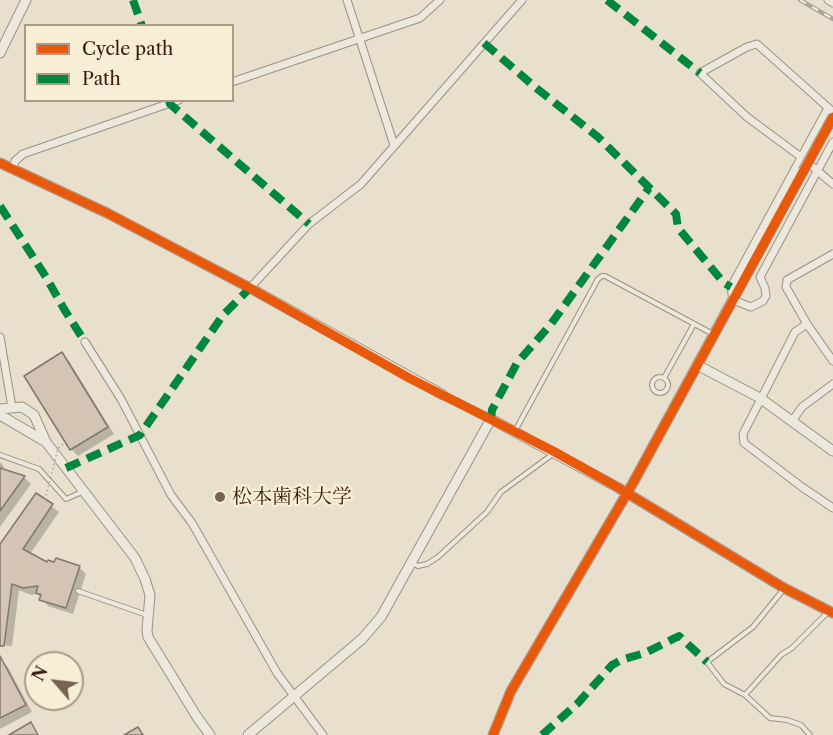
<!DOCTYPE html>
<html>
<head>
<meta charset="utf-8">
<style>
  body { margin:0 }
  #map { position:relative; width:833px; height:735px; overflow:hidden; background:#e8e0cc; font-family:"Libre Caslon Text",serif }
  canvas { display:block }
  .legend { position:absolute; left:24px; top:24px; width:210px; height:78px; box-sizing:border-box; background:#f8eed6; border:2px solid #ac9a87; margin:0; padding:8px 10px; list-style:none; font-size:18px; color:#391c10 }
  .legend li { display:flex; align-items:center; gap:12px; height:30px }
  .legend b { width:30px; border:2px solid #ac9a87 }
  .north { position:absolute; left:24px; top:651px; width:60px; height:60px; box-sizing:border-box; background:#f8eed6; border:2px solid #ac9a87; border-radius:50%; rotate:298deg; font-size:16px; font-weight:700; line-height:24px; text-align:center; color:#391c10 }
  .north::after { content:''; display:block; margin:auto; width:21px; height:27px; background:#766152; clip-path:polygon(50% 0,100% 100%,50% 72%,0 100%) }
</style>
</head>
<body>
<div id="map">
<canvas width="833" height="735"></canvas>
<ul class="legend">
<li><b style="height:8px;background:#e8590c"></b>Cycle path</li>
<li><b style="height:8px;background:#00873e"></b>Path</li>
</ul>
<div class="north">N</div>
</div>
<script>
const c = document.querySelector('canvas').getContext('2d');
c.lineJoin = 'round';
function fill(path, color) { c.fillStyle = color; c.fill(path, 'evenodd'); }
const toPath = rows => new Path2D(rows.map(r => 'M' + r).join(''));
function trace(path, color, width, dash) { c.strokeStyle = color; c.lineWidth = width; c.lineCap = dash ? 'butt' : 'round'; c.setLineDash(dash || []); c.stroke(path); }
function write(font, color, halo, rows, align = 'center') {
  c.font = font + ' "Libre Caslon Text","Noto Serif JP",serif'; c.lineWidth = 5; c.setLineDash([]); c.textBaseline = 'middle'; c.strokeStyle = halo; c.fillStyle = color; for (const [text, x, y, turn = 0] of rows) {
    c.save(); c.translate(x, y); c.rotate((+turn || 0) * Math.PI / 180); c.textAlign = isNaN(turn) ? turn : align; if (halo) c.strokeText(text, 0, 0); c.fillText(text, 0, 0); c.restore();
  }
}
fill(toPath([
  [62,354,69,361,114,434,78,456,71,449,26,376],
  [0,462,4,467,2,471,25,478,31,484,0,527],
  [36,495,59,512,30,554,48,564,79,567,86,574,73,614,48,606,38,594,31,595,19,590,12,646,0,645,0,546],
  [1,660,8,667,32,712,0,729]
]), '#0003');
const building = toPath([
  [62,352,108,427,70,450,24,376,62,352],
  [0,468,25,476,0,511,0,468],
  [36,493,53,504,23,549,47,562,48,560,54,562,56,558,80,566,66,608,39,600,41,595,36,593,38,586,23,588,12,584,4,646,0,646,0,544,36,493],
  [0,656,26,705,0,718,0,656],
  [31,722,38,735,9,735,31,722],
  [138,727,143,735,124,735,138,727]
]);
fill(building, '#d3c4b4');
trace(building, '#81786c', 1.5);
const service = toPath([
  '652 385a8 8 0 1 1 16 0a8 8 0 1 1-16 0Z',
  [664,378,694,324],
  [515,431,598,279,602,276,605,276,713,334],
  [0,455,39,469,66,499,82,492],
  [412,563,418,566,427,564,438,557,487,512,501,492,553,454],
  [783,590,753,627,707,662,724,684,745,695,770,718,787,720,801,725,810,735],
  [78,591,147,615],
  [745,695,781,655,792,648,829,611]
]);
const minor = toPath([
  [347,0,394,145],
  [828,0,833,3],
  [232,82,420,18,440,0],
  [828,108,731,287,733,300,751,307,763,301,766,296,765,288,760,277,833,142],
  [833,112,757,44,747,47,700,73,747,117,801,157,833,184],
  [13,169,15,161,23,154,179,100],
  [833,254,787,280,786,287,807,324,833,361],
  [250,288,309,224,361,184,522,0],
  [807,324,795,332,743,434,744,443,802,487,833,508],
  [0,337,12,407],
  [85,342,121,399,171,495,192,523,277,673,323,735],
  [443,395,491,419],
  [793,420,802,407,833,384]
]);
const tertiary = toPath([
  [0,53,26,0],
  [0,163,107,213,250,288,443,395],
  [697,365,760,398,833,451],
  [0,409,22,407,34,415,46,442,135,558,145,579,150,595,147,630,148,637,197,717,210,735],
  [0,415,46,442],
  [248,735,362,639,381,617,491,419,617,487,784,588,833,613],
  [493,735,511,691,633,483,803,171]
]);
trace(service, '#9a9184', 6);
trace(minor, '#9a9184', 9);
trace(tertiary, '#9a9184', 11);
trace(service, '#ece8de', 4);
trace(minor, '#ece8de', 7);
trace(tertiary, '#ece8de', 9);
const rail = toPath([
  [800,0,833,19]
]);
trace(rail, '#aba49c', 4.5);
trace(rail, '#f8eed6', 2, [7]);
const tertiaryBridge = toPath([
  [803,171,833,117]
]);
trace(tertiaryBridge, '#9a9184', 11, []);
trace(toPath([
  [45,500,58,448,65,443]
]), '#aba49c', 1.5, [1.5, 3]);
trace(tertiaryBridge, '#ece8de', 9);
trace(toPath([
  [133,0,142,26],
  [607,0,700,73],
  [484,43,535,87,598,137,676,214,678,228,724,283,731,287],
  [169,100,170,104,309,224],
  [0,206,46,277,64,309,85,342],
  [491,419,492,410,517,363,551,324,649,188],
  [66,468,140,435,223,315,250,288],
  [542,735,578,703,612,665,621,660,645,653,679,636,707,662]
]), '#00873e', 8, [15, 8]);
trace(toPath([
  [0,163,107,213,250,288,409,378,555,452,617,487,784,588,833,613],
  [493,735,511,691,633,483,833,117]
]), '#e8590c', 9);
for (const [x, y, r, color] of [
  [220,497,6,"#766152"]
]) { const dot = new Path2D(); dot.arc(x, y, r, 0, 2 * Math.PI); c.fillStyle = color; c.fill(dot); trace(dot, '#f8eed6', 2); }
write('20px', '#391c10', '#f8eed6', [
  ["松本歯科大学",232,497]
], 'left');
</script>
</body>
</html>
